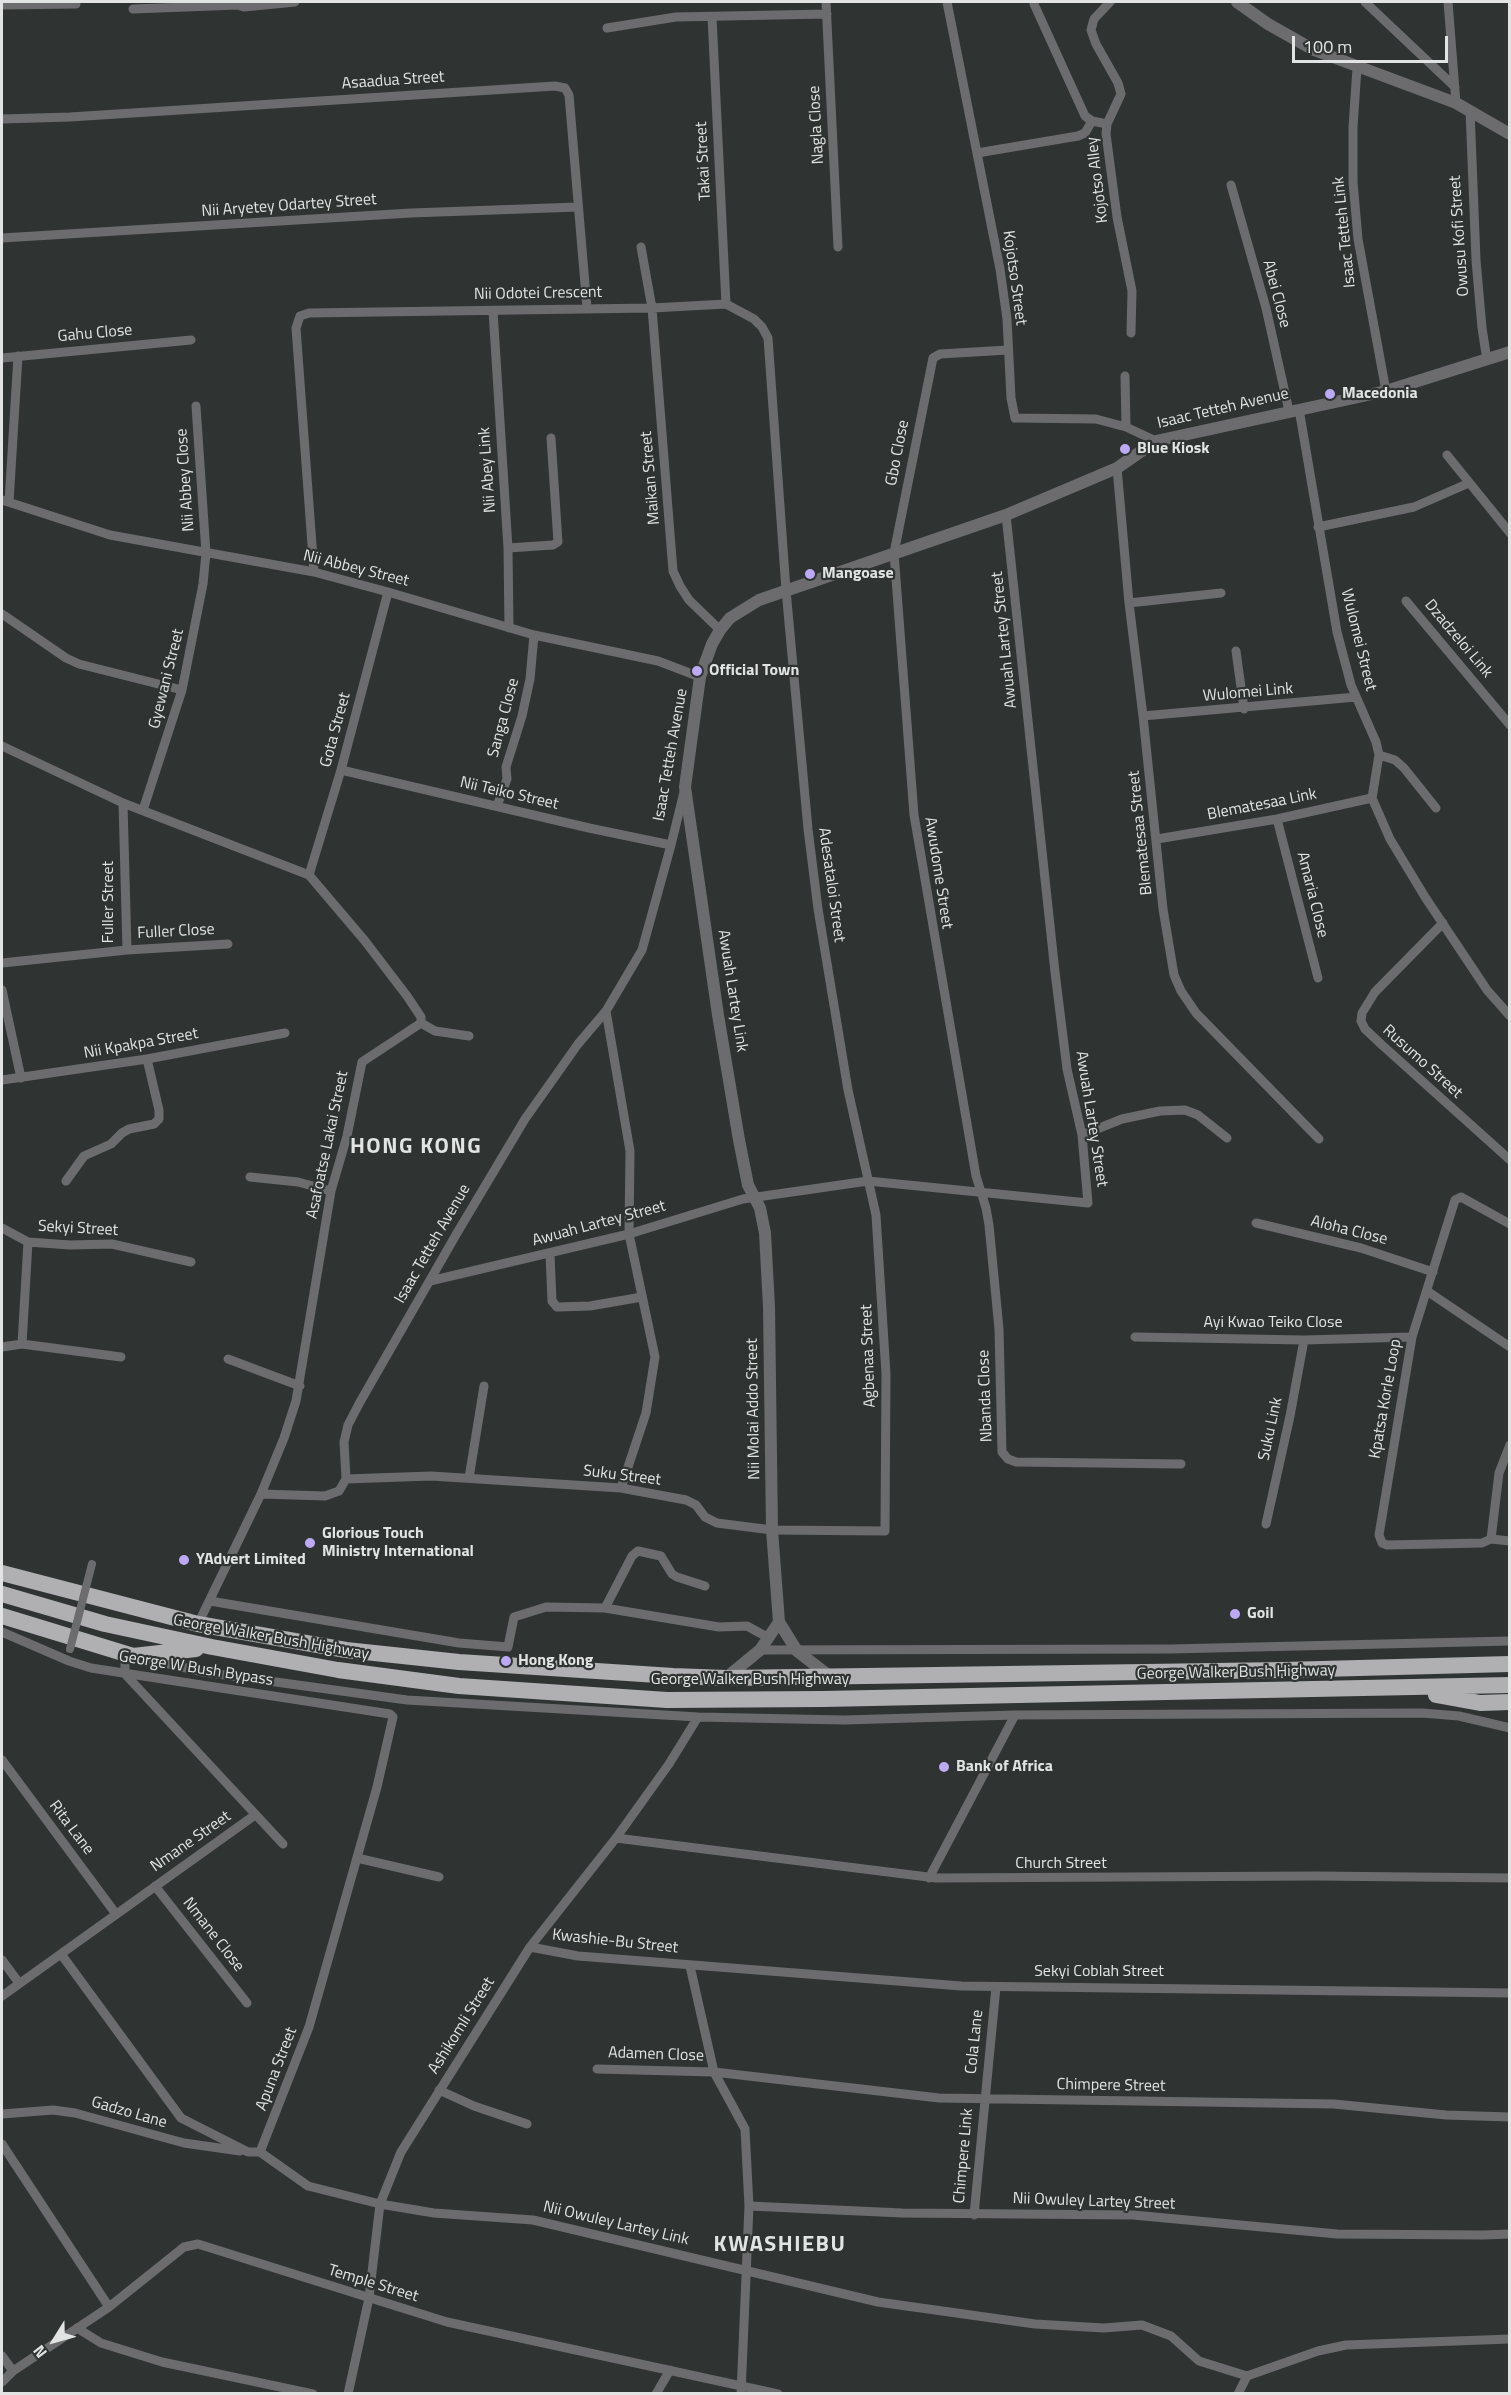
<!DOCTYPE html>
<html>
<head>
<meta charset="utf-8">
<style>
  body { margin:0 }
  #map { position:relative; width:1511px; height:2395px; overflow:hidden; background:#2f3432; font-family:"Titillium Web",sans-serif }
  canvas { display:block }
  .frame { position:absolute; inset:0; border:3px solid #e1e4e2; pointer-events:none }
  .north { position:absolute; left:24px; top:2311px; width:60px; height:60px; -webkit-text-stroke:4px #2f3432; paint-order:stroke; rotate:233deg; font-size:16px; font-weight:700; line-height:24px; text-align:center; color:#e1e4e2 }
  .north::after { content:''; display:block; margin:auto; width:21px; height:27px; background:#e1e4e2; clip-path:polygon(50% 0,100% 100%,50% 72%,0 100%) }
  .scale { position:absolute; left:1292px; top:36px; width:156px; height:27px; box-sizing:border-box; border:3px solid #e1e4e2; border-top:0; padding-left:8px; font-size:18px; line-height:21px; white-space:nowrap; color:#e1e4e2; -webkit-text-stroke:4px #2f3432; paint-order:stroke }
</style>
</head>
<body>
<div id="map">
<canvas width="1511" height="2395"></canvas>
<div class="frame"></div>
<div class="north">N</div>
<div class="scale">100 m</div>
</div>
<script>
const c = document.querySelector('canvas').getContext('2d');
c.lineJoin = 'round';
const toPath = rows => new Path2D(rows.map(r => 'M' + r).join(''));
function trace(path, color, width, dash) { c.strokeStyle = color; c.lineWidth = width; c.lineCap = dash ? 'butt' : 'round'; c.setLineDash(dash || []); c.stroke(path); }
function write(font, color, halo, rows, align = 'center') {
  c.font = font + ' "Titillium Web",sans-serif'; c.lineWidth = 4.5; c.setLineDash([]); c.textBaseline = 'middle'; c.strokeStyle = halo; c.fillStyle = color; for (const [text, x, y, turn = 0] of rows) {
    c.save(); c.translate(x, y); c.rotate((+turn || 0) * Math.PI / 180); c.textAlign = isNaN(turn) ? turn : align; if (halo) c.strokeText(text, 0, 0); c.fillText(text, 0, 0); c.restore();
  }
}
trace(toPath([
  [826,2,838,247],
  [947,2,1000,269,1007,319,1011,398,1015,418,1096,419,1126,427,1156,441],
  [1110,2,1094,19,1091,30,1096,44,1118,83,1121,94,1107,124,1106,134,1117,217,1132,291,1131,333],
  [1365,2,1455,87],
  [1448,2,1456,103],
  [1034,4,1085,116,1092,121,1107,124],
  [2,5,76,4],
  [133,9,238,5,244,7,295,2],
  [712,17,726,304],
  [607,28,676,17,827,14],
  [1357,68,1353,127,1353,182,1358,239,1386,391],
  [1470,110,1476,260,1482,328,1487,360],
  [2,119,70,117,555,86,565,88,569,95,587,308],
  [977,153,1078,136,1085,133,1092,121],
  [1231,185,1266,308,1289,411],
  [2,238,411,213,578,207],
  [641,247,652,308,673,571,680,586,689,600,720,630],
  [493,311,508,548,509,628],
  [1008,350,940,354,933,358,894,553,914,815,976,1176,986,1208,989,1225,999,1329,1002,1452,1008,1459,1016,1462,1181,1464],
  [2,358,191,340],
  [1125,376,1126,427],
  [1299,409,1337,632,1351,685,1376,742,1379,755,1372,798,1390,839,1425,897,1487,990,1510,1016],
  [1447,455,1510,533],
  [1117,468,1129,603,1143,716,1163,909,1174,975,1181,991,1196,1013,1319,1139],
  [2,500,110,535,314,572,388,592,534,635,658,661,700,677],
  [9,502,18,356],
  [1318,527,1414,507,1469,483],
  [508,548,553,545,558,542,551,438],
  [314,572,296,328,300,316,309,313,652,308,726,304,754,319,762,327,768,338,786,590,808,829,818,909,848,1090,876,1215,886,1374,885,1531,772,1530,717,1523,705,1517,696,1505,686,1500,621,1488,431,1476,346,1479],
  [1406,601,1510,725],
  [1129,603,1221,593],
  [2,614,66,658,79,664,182,690],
  [1236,651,1244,709],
  [1143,716,1356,697],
  [2,746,123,803,309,875,365,941,407,996,421,1017,421,1023],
  [1379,755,1395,760,1404,768,1436,808],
  [341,770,589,828,671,845],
  [123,803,127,950],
  [497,806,507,779,506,767,522,716,530,679,534,635],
  [143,810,182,690,203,584,206,553,196,406],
  [1277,819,1318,978],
  [1157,839,1277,819,1372,798],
  [309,875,341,770,388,592],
  [1443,923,1375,992,1362,1013,1361,1021,1365,1029,1382,1045,1510,1160],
  [2,963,127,950,228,944],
  [2,990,21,1078],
  [606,1011,630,1151,629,1234,655,1357,646,1413,621,1488],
  [421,1023,435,1031,469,1036],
  [2,1080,147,1059,285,1033],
  [1082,1135,1122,1119,1160,1111,1185,1110,1198,1115,1227,1138],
  [250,1177,298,1182,331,1191],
  [66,1181,84,1156,111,1144,122,1133,129,1129,154,1124,159,1119,159,1110,147,1059],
  [1256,1223,1361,1248,1433,1272],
  [1510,1224,1461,1197,1455,1200,1412,1337,1379,1535,1382,1543,1387,1545,1482,1543,1491,1539,1510,1541],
  [2,1228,28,1242,70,1245,112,1244,191,1262],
  [550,1254,552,1301,557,1307,590,1306,642,1297],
  [430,1281,629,1234,743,1199,868,1181,1088,1203,1082,1135,1067,1069,1055,972,1006,515],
  [1427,1291,1510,1347],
  [1135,1337,1304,1340,1412,1337],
  [22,1344,28,1242],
  [2,1347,22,1344,121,1357],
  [228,1359,300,1386],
  [469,1478,484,1386],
  [261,1494,325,1496,339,1491,346,1479,344,1442,348,1425,360,1402,457,1233,525,1119,578,1044,606,1011,642,950,671,845,684,792],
  [1266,1524,1290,1416,1304,1340],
  [1491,1539,1499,1473,1510,1445],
  [210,1601,459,1643,508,1647,514,1617,546,1607,605,1608,719,1627,747,1626,769,1638],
  [605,1608,632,1556,638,1551,661,1556,672,1574,677,1577,705,1586],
  [198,1624,261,1494,284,1438,296,1401,331,1191,347,1136,362,1062,421,1023],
  [2,1632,69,1661,91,1668,390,1714,393,1717,377,1787,309,2027,260,2152],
  [760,1650,1171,1649,1510,1641],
  [125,1655,125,1674,283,1844],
  [148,1659,203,1672,407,1700,698,1717,844,1720,1015,1715,1422,1713,1459,1716,1510,1728],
  [2,1760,116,1914],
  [616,1838,936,1878,1316,1876,1510,1878],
  [357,1858,439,1877],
  [929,1878,1015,1715],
  [155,1886,247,2003],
  [530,1947,578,1956,961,1986,1510,1993],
  [61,1954,181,2118,248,2152,260,2152],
  [2,1960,19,1983],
  [690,1966,714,2072,745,2129,749,2206,741,2394],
  [2,1996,255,1815],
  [597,2069,714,2072,939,2098,1334,2104,1446,2115,1510,2117],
  [439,2090,474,2106,527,2124],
  [2,2114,53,2110,75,2113,184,2143,240,2151],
  [2,2144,109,2307],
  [260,2152,308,2186,380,2204,434,2213,533,2220,878,2302,1035,2324,1104,2328,1142,2325,1171,2336,1199,2361,1247,2376],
  [749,2206,902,2213,1133,2215,1337,2234,1483,2235,1510,2234],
  [974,2215,996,1987],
  [77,2328,101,2343,162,2362,313,2394],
  [2,2356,13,2371],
  [2,2382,13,2371,109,2307,184,2247,198,2244,447,2322,778,2394],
  [348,2394,369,2298,380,2204,401,2152,530,1947,616,1838,669,1764,698,1717],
  [656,2394,670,2370],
  [1238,2394,1247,2376,1318,2351,1346,2345,1510,2339]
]), '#6c6c6e', 9);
trace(toPath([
  [1237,2,1268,24,1314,50,1456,103,1510,134],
  [828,1675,797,1651,779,1622,772,1530,769,1307,765,1233,760,1208,748,1185,739,1140,718,1015,685,787,700,677,712,644,720,630,730,618,759,600,1006,515,1117,468,1156,441,1386,391,1510,352],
  [726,1678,760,1650,779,1622]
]), '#6c6c6e', 12);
trace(toPath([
  [2,1573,198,1624,346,1650,459,1662,673,1676,726,1678,1284,1670,1510,1664],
  [2,1594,105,1624,212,1647,338,1670,459,1686,667,1700,823,1699,1510,1685],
  [2,1616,133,1656,196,1649],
  [1436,1695,1480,1703,1510,1702]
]), '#b0afb2', 16);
trace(toPath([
  [70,1649,92,1564]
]), '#6c6c6e', 8);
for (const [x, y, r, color] of [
  [1330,394,6,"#bda9f5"],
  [1125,449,6,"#bda9f5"],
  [810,574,6,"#bda9f5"],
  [697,671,6,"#bda9f5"],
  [310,1543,6,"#bda9f5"],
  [184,1560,6,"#bda9f5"],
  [1235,1614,6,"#bda9f5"],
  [506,1661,6,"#bda9f5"],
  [944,1767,6,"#bda9f5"]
]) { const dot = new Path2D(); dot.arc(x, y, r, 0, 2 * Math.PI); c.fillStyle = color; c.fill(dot); trace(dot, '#2f3432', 2); }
write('16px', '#e1e4e2', '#2f3432', [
  ["Asaadua Street",393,81,-4],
  ["Nagla Close",817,125,-93],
  ["Takai Street",704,161,-93],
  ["Kojotso Alley",1098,180,-97],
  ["Nii Aryetey Odartey Street",289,206,-4],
  ["Isaac Tetteh Link",1345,232,-96],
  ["Owusu Kofi Street",1460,236,-94],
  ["Kojotso Street",1014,278,82],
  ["Nii Odotei Crescent",538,294,-1],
  ["Abei Close",1276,294,75],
  ["Gahu Close",95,334,-5],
  ["Isaac Tetteh Avenue",1223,409,-13],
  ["Gbo Close",898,453,-79],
  ["Nii Abey Link",488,470,-94],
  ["Maikan Street",651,478,-95],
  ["Nii Abbey Close",186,480,-94],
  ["Nii Abbey Street",356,569,14],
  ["Dzadzeloi Link",1458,639,50],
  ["Awuah Lartey Street",1005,640,-96],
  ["Wulomei Street",1358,640,76],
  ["Gyewani Street",167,679,-76],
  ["Wulomei Link",1248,693,-5],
  ["Sanga Close",504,718,-75],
  ["Gota Street",336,730,-75],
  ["Isaac Tetteh Avenue",671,755,-80],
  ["Nii Teiko Street",509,794,13],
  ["Blematesaa Link",1262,805,-11],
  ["Blematesaa Street",1141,833,-96],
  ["Awudome Street",938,873,81],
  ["Adesataloi Street",831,885,82],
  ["Amaria Close",1312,895,76],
  ["Fuller Street",109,902,-90],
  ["Fuller Close",176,932,-3],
  ["Awuah Lartey Link",732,991,81],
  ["Nii Kpakpa Street",141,1044,-10],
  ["Rusumo Street",1422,1062,42],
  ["Awuah Lartey Street",1091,1119,81],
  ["Asafoatse Lakai Street",328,1145,-78],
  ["Awuah Lartey Street",599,1224,-15],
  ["Sekyi Street",78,1229,3],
  ["Aloha Close",1349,1231,14],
  ["Isaac Tetteh Avenue",433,1244,-60],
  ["Ayi Kwao Teiko Close",1273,1323],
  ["Agbenaa Street",869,1356,-92],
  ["Nbanda Close",986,1396,-92],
  ["Kpatsa Korle Loop",1386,1399,-80],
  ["Nii Molai Addo Street",754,1409,-91],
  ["Suku Link",1271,1429,-78],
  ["Suku Street",622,1476,7],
  ["George Walker Bush Highway",271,1638,10],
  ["George W Bush Bypass",196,1669,9],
  ["George Walker Bush Highway",1236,1673,-1],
  ["George Walker Bush Highway",750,1680],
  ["Rita Lane",71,1828,53],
  ["Nmane Street",191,1842,-35],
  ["Church Street",1061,1864],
  ["Nmane Close",213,1935,52],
  ["Kwashie-Bu Street",615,1942,6],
  ["Sekyi Coblah Street",1099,1972],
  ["Ashikomli Street",462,2026,-58],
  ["Cola Lane",975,2042,-84],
  ["Adamen Close",656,2055,2],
  ["Apuna Street",277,2069,-69],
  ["Chimpere Street",1111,2086,1],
  ["Gadzo Lane",129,2113,16],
  ["Chimpere Link",964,2156,-85],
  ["Nii Owuley Lartey Street",1094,2202,2],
  ["Nii Owuley Lartey Link",616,2224,13],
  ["Temple Street",373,2284,17]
]);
write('bold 16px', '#e1e4e2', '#2f3432', [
  ["Macedonia",1342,394],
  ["Blue Kiosk",1137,449],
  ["Mangoase",822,574],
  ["Official Town",709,671],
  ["Glorious Touch",322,1534],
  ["Ministry International",322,1552],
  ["YAdvert Limited",196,1560],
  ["Goil",1247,1614],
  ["Hong Kong",518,1661],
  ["Bank of Africa",956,1767]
], 'left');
c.letterSpacing = '1.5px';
write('bold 22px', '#e1e4e2', '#2f3432', [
  ["HONG KONG",416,1148],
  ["KWASHIEBU",780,2246]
]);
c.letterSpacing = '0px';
</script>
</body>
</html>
